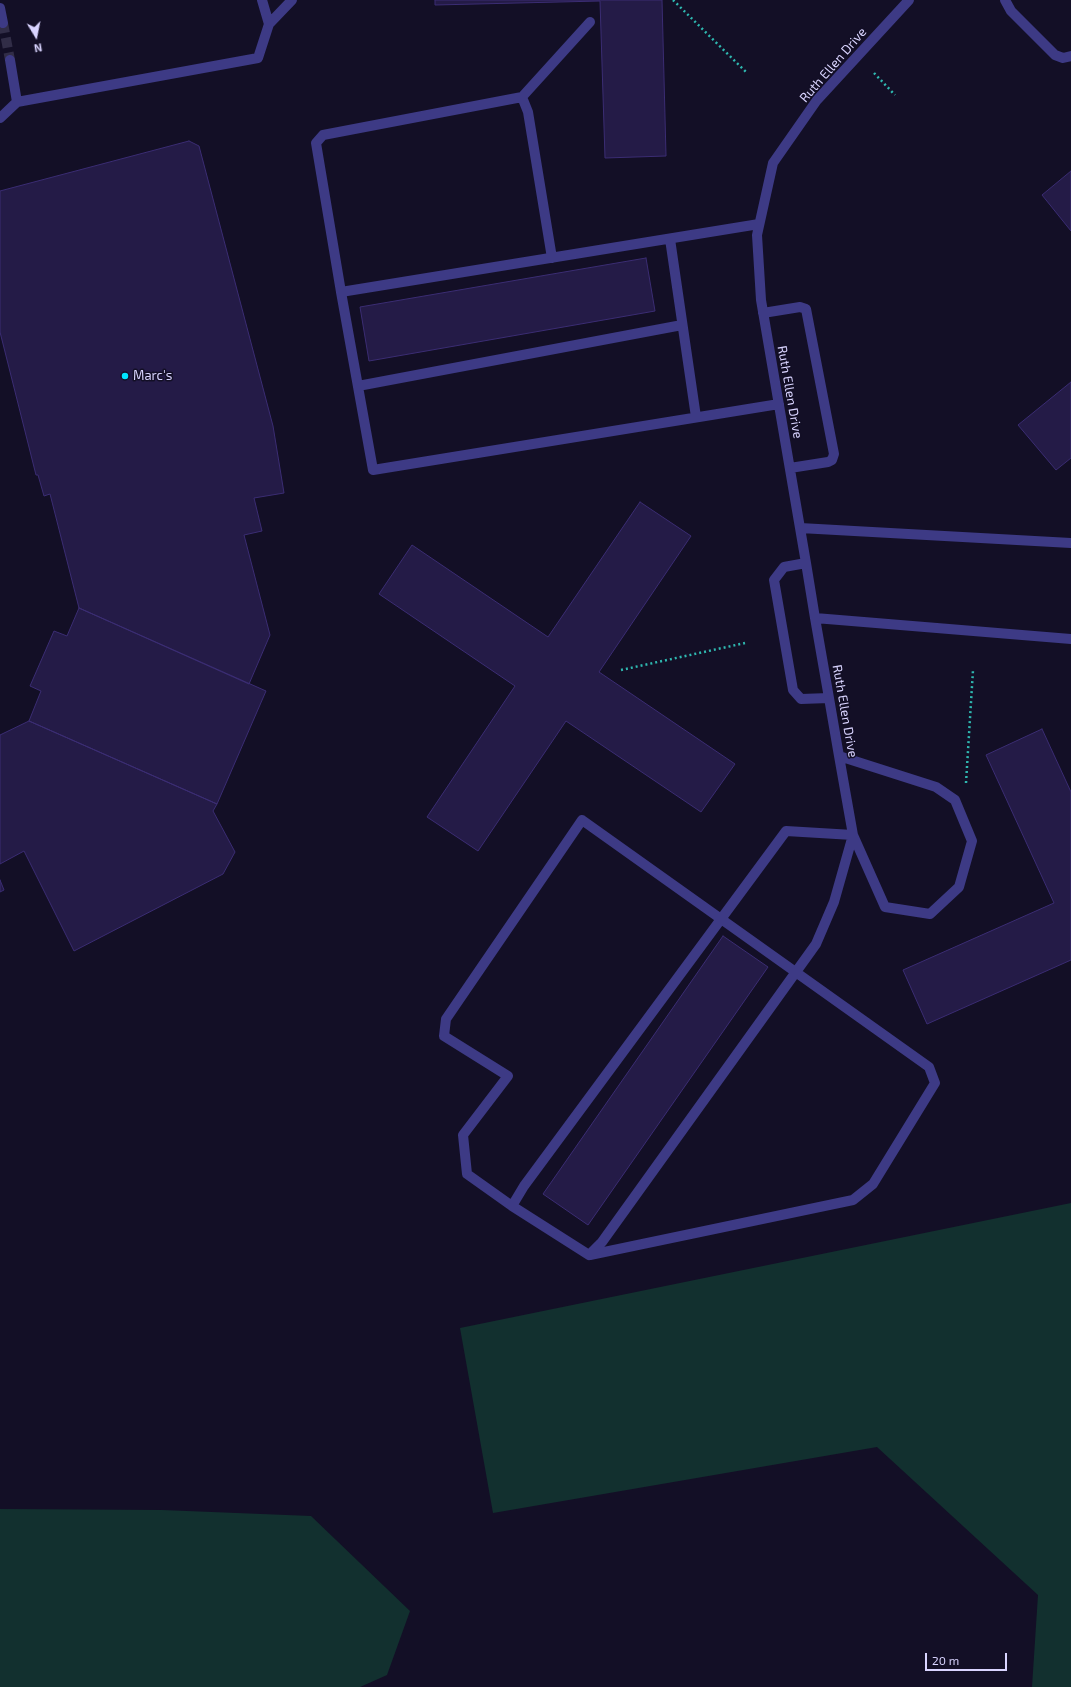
<!DOCTYPE html>
<html>
<head>
<meta charset="utf-8">
<style>
  body { margin:0 }
  #map { position:relative; width:1071px; height:1687px; overflow:hidden; background:#130f26; font-family:"Exo 2",sans-serif }
  canvas { display:block }
  .north { position:absolute; left:16px; top:16px; width:40px; height:40px; -webkit-text-stroke:3px #130f26; paint-order:stroke; rotate:170deg; font-size:11px; font-weight:700; line-height:16px; text-align:center; color:#d9d4ff }
  .north::after { content:''; display:block; margin:auto; width:14px; height:18px; background:#d9d4ff; clip-path:polygon(50% 0,100% 100%,50% 72%,0 100%) }
  .scale { position:absolute; left:925px; top:1653px; width:82px; height:18px; box-sizing:border-box; border:2px solid #d9d4ff; border-top:0; padding-left:5px; font-size:12px; line-height:14px; white-space:nowrap; color:#d9d4ff; -webkit-text-stroke:3px #130f26; paint-order:stroke }
</style>
</head>
<body>
<div id="map">
<canvas width="1071" height="1687"></canvas>
<div class="north">N</div>
<div class="scale">20 m</div>
</div>
<script>
const c = document.querySelector('canvas').getContext('2d');
c.lineJoin = 'round';
function fill(path, color) { c.fillStyle = color; c.fill(path, 'evenodd'); }
const toPath = rows => new Path2D(rows.map(r => 'M' + r).join(''));
function trace(path, color, width, dash) { c.strokeStyle = color; c.lineWidth = width; c.lineCap = dash ? 'butt' : 'round'; c.setLineDash(dash || []); c.stroke(path); }
function write(font, color, halo, rows, align = 'center') {
  c.font = font + ' "Exo 2",sans-serif'; c.lineWidth = 3; c.setLineDash([]); c.textBaseline = 'middle'; c.strokeStyle = halo; c.fillStyle = color; for (const [text, x, y, turn = 0] of rows) {
    c.save(); c.translate(x, y); c.rotate((+turn || 0) * Math.PI / 180); c.textAlign = isNaN(turn) ? turn : align; if (halo) c.strokeText(text, 0, 0); c.fillText(text, 0, 0); c.restore();
  }
}
fill(toPath([
  [1071,1203,1071,1687,1032,1687,1038,1595,877,1447,493,1513,460,1328],
  [0,1509,162,1510,311,1516,410,1611,387,1675,360,1687,0,1687]
]), '#12302f');
const building = toPath([
  [435,0,662,0,666,156,605,158,600,1,435,5,435,0],
  [189,141,199,146,273,426,284,493,254,498,262,531,244,535,270,635,249,684,79,608,50,494,44,496,38,475,36,475,0,332,0,191,189,141],
  [1071,171,1071,231,1042,195,1071,171],
  [646,258,655,311,369,361,360,307,646,258],
  [1071,382,1071,458,1056,470,1018,425,1071,382],
  [640,502,691,536,599,672,735,764,701,812,566,721,478,851,427,817,515,686,379,594,412,545,548,637,640,502],
  [79,608,266,691,217,804,29,721,41,691,30,686,54,631,67,636,79,608],
  [29,721,217,804,213,811,235,852,223,874,74,951,24,851,0,864,0,735,29,721],
  [1042,729,1071,792,1071,960,927,1024,903,970,1054,903,986,755,1042,729],
  [0,880,4,890,0,892,0,880],
  [723,936,768,967,588,1225,543,1194,723,936]
]);
fill(building, '#241b47');
trace(building, '#3b2d73', 1);
trace(toPath([
  [3,23,10,60]
]), '#312d47', 10, [10, 5]);
trace(toPath([
  [673,0,746,72],
  [874,73,895,95],
  [621,670,745,643],
  [966,783,973,670]
]), '#2fb8b0', 2.5, [2, 3]);
trace(toPath([
  [262,0,269,24],
  [1005,0,1011,11,1055,55,1063,58,1071,56],
  [0,8,3,23],
  [10,60,17,102],
  [522,97,528,112,552,258],
  [0,118,17,102,258,58,269,24,292,0],
  [759,224,341,292,373,470,779,404],
  [670,239,696,417],
  [341,292,316,143,323,135,522,97,590,22],
  [763,313,800,307,806,309,834,454,832,460,828,462,790,468],
  [358,386,682,325],
  [800,528,1071,543],
  [806,563,784,567,774,580,793,690,801,699,829,698],
  [815,618,1071,639],
  [839,756,936,787,955,800,972,841,959,887,930,914,885,907,853,835,834,902,816,944,602,1242,589,1255,512,1206,524,1186,786,831,853,835,839,756,829,698,815,618,806,563,761,300,757,235,773,163,817,100,909,0],
  [512,1206,467,1174,463,1135,508,1076,444,1036,446,1019,582,820,929,1067,935,1083,873,1184,853,1200,590,1255]
]), '#3d3a85', 10);
for (const [x, y, r, color] of [
  [125,376,4,"#00e5ff"]
]) { const dot = new Path2D(); dot.arc(x, y, r, 0, 2 * Math.PI); c.fillStyle = color; c.fill(dot); trace(dot, '#130f26', 1.5); }
write('13px', '#d9d4ff', '#130f26', [
  ["Ruth Ellen Drive",833,65,-49],
  ["Ruth Ellen Drive",790,392,80],
  ["Ruth Ellen Drive",845,711,80]
]);
write('13px', '#d9d4ff', '#130f26', [
  ["Marc's",133,376]
], 'left');
</script>
</body>
</html>
